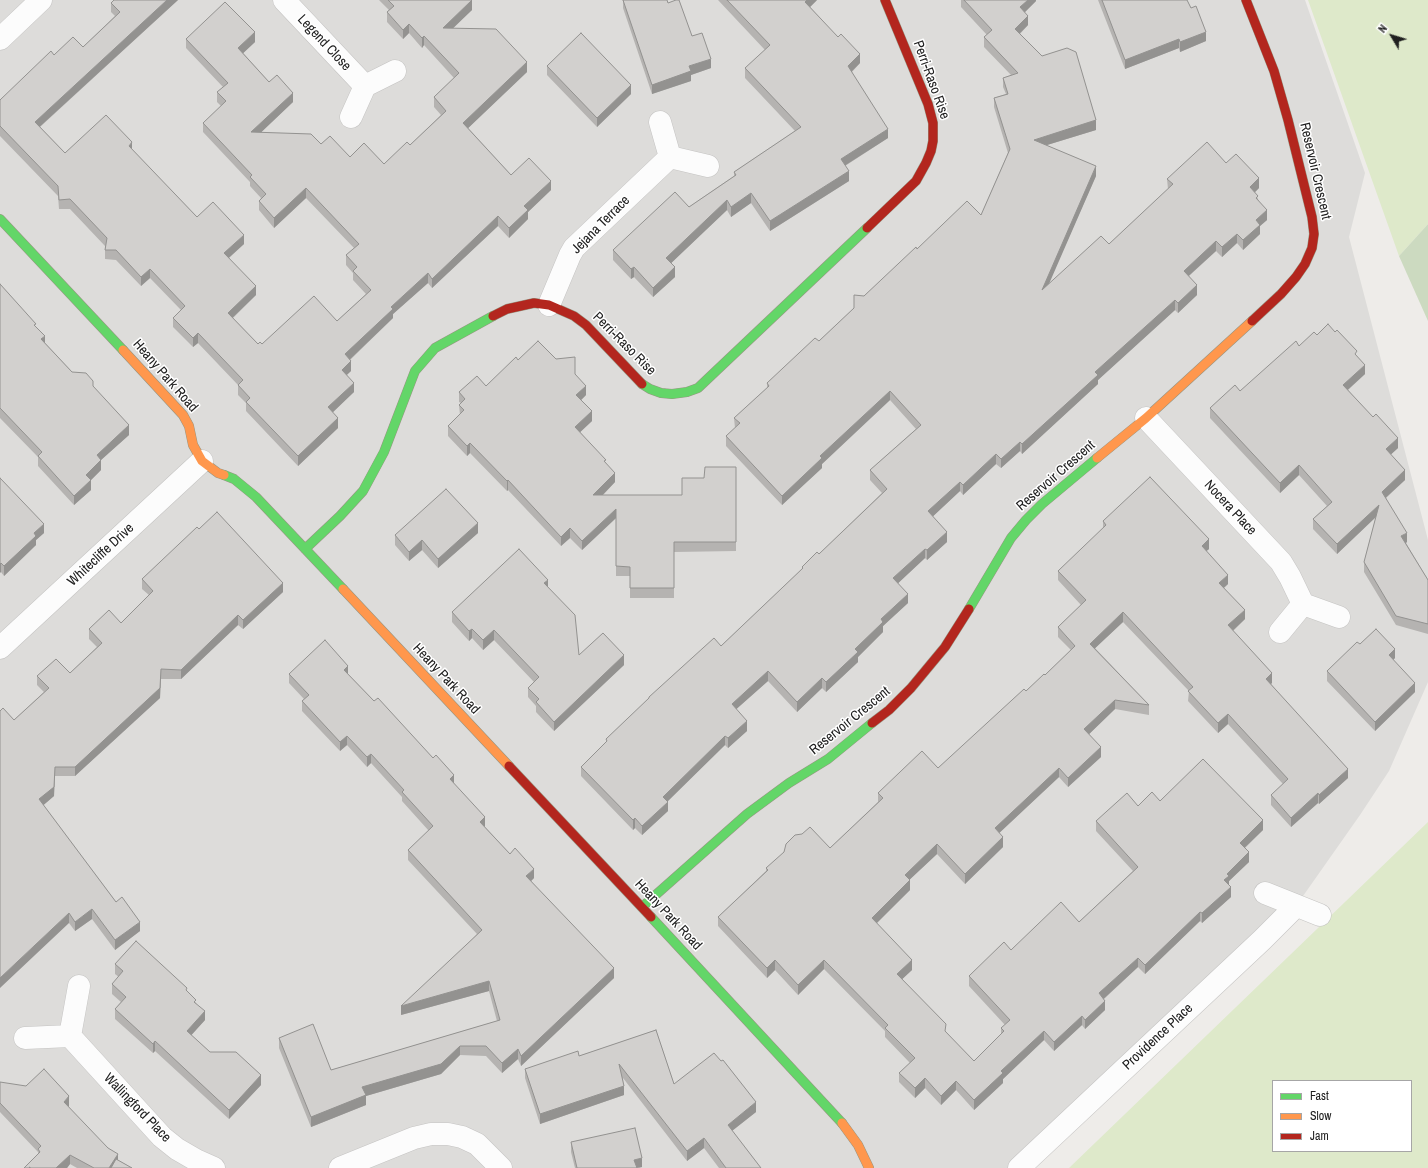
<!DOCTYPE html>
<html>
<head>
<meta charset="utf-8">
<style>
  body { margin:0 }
  #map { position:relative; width:1428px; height:1168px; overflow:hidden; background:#eeece9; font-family:"Archivo Narrow",sans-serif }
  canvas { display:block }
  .legend { position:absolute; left:1272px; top:1080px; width:140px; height:72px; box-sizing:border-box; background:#fff; border:1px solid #a6a6a6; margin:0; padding:5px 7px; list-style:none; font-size:12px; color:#202020 }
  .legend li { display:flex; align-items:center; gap:8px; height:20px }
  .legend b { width:20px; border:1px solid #a6a6a6 }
  .north { position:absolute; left:1372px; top:16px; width:40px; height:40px; -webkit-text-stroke:3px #fff; paint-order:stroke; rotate:308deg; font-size:11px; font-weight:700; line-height:16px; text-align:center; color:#202020 }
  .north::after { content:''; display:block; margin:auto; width:14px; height:18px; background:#202020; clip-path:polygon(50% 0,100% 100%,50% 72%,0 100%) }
</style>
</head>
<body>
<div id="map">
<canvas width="1428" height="1168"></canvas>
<ul class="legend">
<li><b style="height:5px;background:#63d668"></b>Fast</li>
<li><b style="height:5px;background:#ff974d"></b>Slow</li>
<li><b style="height:5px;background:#b3261e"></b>Jam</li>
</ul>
<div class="north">N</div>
</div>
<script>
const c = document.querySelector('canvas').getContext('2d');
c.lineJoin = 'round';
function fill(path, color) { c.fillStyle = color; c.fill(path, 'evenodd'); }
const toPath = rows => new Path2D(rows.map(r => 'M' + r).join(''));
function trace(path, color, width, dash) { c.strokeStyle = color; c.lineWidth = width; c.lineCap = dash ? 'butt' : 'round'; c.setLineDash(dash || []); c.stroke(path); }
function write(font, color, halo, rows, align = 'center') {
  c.font = font + ' "Archivo Narrow",sans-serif'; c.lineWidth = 3; c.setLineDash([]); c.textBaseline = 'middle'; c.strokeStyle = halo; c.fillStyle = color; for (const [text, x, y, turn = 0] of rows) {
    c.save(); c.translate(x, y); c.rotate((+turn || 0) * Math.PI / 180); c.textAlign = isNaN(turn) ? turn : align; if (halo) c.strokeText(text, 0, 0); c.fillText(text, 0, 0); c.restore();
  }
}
fill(toPath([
  [0,0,1305,0,1365,173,1349,237,1428,540,1428,682,1389,771,1360,815,1296,906,1019,1168,0,1168]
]), '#dddcda');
fill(toPath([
  [1308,0,1428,0,1428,224,1399,256],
  [1428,822,1428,1168,1069,1168],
  [1273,1081,1411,1081,1411,1151,1273,1151]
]), '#dee9ca');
fill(toPath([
  [1428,224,1428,321,1399,256]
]), '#ccdac0');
const street = toPath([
  [284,0,365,86],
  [0,39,41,0],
  [351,117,365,86,395,71],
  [660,122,670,157,708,166],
  [549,305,570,255,574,248,670,157],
  [1146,418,1281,562,1290,577,1303,604],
  [1280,632,1303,604,1339,617],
  [0,648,202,461],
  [1265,893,1320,915],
  [70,1036,162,1137,177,1149,196,1160,214,1168],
  [25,1038,70,1036,79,986],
  [340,1168,414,1138,431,1134,448,1134,462,1137,477,1144,501,1168],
  [1019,1168,1262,940,1296,906]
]);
const fast = toPath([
  [0,219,123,350],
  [642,384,650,389,661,393,672,394,687,392,698,388,867,228],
  [224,475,234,479,256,497,343,589],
  [305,549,340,516,363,491,384,452,415,371,435,348,493,316],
  [969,609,1011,538,1026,520,1042,504,1097,458],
  [642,907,747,814,789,783,828,759,872,723],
  [651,917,842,1123]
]);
const slow = toPath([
  [123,350,183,415,189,426,193,445,202,461,218,473,224,475],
  [1097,458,1146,418,1252,321],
  [343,589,509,766],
  [842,1123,858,1145,869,1168]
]);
const jam = toPath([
  [1246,0,1274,71,1288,120,1312,217,1314,234,1312,248,1305,264,1296,277,1281,294,1252,321],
  [867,228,916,181,926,163,931,151,933,141,933,123,928,104,885,0],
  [493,316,507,309,534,303,549,305,574,316,586,325,642,384],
  [872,723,889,710,911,688,945,647,969,609],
  [509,766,651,917]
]);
trace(street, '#c5c4c3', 23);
trace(fast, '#979682', 10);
trace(slow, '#979682', 10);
trace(jam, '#979682', 10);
trace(street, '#fcfcfc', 22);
trace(fast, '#63d668', 9);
trace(slow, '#ff974d', 9);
trace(jam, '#b3261e', 9);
fill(toPath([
  [178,0,40,127,65,153,132,150,197,217,244,244,229,258,256,295,233,318,258,344,262,344,337,321,366,294,353,280,353,273,346,265,346,255,354,248,306,198,274,228,259,210,259,201,261,198,250,186,250,182,203,132,203,123,221,106,217,102,217,92,223,87,186,48,186,39,255,42,243,53,269,82,293,102,261,132,321,144,350,157,384,164,410,145,441,115,434,107,434,97,454,78,424,45,422,48,409,33,403,39,387,22,387,12,389,10,379,0,472,0,472,10,452,28,527,72,468,128,511,175,551,190,528,212,528,219,509,238,498,226,432,288,428,283,393,314,393,318,350,360,351,371,347,375,354,392,332,412,338,428,298,466,246,411,246,403,238,395,238,385,198,343,193,347,173,327,173,318,181,310,150,278,141,286,116,260,105,259,105,246,70,209,59,209,58,196,0,136,0,100,54,55,83,47,115,16,111,12,111,3],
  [623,0,667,0,668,3,692,36,711,68,691,75,691,81,652,94,623,8],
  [718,0,817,0,810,7,860,63,852,72,888,138,845,166,849,181,770,231,751,203,731,217,727,210,671,263,675,277,653,297,634,277,631,279,613,260,613,250,689,207,734,176,734,172,795,131,745,78,745,68,765,50],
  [961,0,1036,0,1036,1,1025,12,1028,25,1020,34,1096,130,1047,145,1096,176,1048,284,1109,244,1168,189,1167,179,1226,163,1259,188,1255,192,1267,220,1260,226,1260,234,1243,250,1237,243,1222,257,1216,251,1189,276,1197,295,1178,313,1175,310,1098,380,1098,384,1022,454,1020,451,1001,468,996,464,963,495,960,491,933,516,947,542,927,560,925,558,898,583,908,603,883,626,883,632,858,657,858,662,826,692,822,688,797,712,768,681,736,709,747,731,728,748,725,745,667,801,668,811,642,835,635,828,633,830,581,776,581,767,606,743,606,739,649,699,649,697,721,646,802,569,802,567,819,554,882,493,870,480,870,470,916,429,890,400,822,464,822,468,782,505,726,446,726,436,735,428,734,418,767,388,767,383,819,341,854,308,864,296,917,249,981,215,1008,153,994,107,994,98,1006,94,1003,87,1003,78,1011,75,984,47,984,37,987,35,961,7],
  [1098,0,1187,0,1191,8,1206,41,1180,52,1179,48,1125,69],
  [547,66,631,94,597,127,547,75],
  [0,284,36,327,45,343,72,372,93,386,129,435,101,460,101,470,91,480,91,490,74,505,38,466,38,457,0,418],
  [1299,346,1357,356,1365,374,1348,390,1398,448,1390,455,1405,480,1386,498,1407,542,1406,543,1428,580,1428,634,1396,625,1364,572,1364,562,1376,517,1337,554,1313,529,1313,519,1327,506,1299,475,1280,493,1210,418,1210,408,1240,391],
  [556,359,575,374,586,395,581,400,592,421,580,432,606,463,615,482,603,495,682,495,704,478,736,467,736,551,674,552,674,598,630,598,630,576,616,576,616,518,582,550,570,538,561,546,508,490,507,491,470,453,467,456,448,436,448,426,460,415,459,405,461,403,459,402,459,392,486,386,518,360],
  [0,478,44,533,36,540,36,545,4,576,1,572],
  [1103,521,1209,549,1206,551,1228,584,1224,588,1245,619,1233,631,1272,683,1271,684,1348,778,1319,804,1318,803,1291,827,1271,805,1271,795,1283,784,1228,724,1218,733,1188,701,1189,691,1123,622,1095,648,1149,705,1149,715,1115,709,1089,734,1101,757,1068,787,1059,777,999,833,1003,847,965,884,937,854,909,880,910,890,876,923,912,970,902,979,946,1033,974,1061,1001,1034,1001,1028,1005,1025,969,986,969,976,1011,950,1079,922,1133,871,1096,831,1096,821,1138,806,1160,801,1263,830,1245,848,1249,862,1229,881,1229,885,1231,897,1202,923,1200,921,1145,974,1138,967,1104,999,1105,1010,1085,1029,1082,1025,1054,1051,1044,1040,1003,1079,1003,1083,974,1110,956,1090,941,1105,925,1088,915,1098,899,1082,899,1073,910,1063,885,1037,885,1031,824,969,798,995,775,970,767,978,718,926,718,917,766,871,766,868,830,848,878,802,878,793,938,768,1026,691,1045,675,1071,650,1058,637,1058,627,1081,605,1058,580,1058,571,1103,529],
  [199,529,283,592,243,629,238,625,181,679,161,679,160,698,75,776,55,776,54,796,43,805,116,902,140,931,115,950,92,919,75,931,69,923,14,720,44,692,37,685,37,676,70,673,97,647,89,639,89,629,121,623,149,595,142,589,142,579],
  [478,533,438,568,422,550,409,561,395,545,395,535],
  [548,587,579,655,624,665,554,731,536,712,536,706,528,697,528,688,534,682,494,640,483,650,472,638,469,641,452,622,452,612],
  [1360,644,1395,658,1393,660,1415,692,1375,731,1327,681,1327,671],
  [289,674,348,674,454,784,485,826,485,827,510,854,534,878,531,881,614,978,521,1066,518,1059,502,1073,486,1056,460,1055,441,1074,366,1096,366,1105,311,1127,279,1048,279,1038,331,1070,497,1021,489,991,401,1015,477,934,408,860,408,850,429,831,402,801,402,797,371,763,367,767,347,745,340,751,302,711,302,701,304,699,289,683],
  [115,964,187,992,196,1003,205,1020,191,1035,210,1052,261,1085,229,1119,155,1051,153,1053,115,1019,115,1009,121,1002,112,994,112,984,119,977,115,974],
  [656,1030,674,1084,756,1112,732,1131,761,1168,719,1168,704,1148,687,1161,623,1078,624,1095,540,1124,525,1078,525,1069,579,1056],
  [0,1082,69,1106,68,1107,118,1160,132,1168,77,1168,70,1164,67,1168,24,1168,38,1155,38,1152,0,1112],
  [571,1142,642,1167,639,1168,575,1168,571,1152]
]), '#b5b3b1');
fill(toPath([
  [167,0,178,0,35,131,35,122],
  [472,0,472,10,443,38,443,28],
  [807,0,817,0,805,12,805,2],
  [1028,0,1036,0,1036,1,1020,17,1020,7],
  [1028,16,1028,25,1015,38,1015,29],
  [409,24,409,33,403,39,403,30],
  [255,32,255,42,238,58,238,48],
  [1206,32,1206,41,1180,52,1180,42],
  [424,36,424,45,422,48,422,38],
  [1179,39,1179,48,1125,69,1125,60],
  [860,54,860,63,848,75,848,66],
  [711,59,711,68,691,75,691,81,652,94,652,85,689,66],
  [527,62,527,72,463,133,463,123],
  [631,85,631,94,597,127,597,118],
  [293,93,293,102,251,142,251,132],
  [1096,120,1096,130,1034,149,1034,140],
  [888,129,888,138,841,168,841,159],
  [132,142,132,152,129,146],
  [1096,166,1096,176,1042,300,1042,290],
  [849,171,849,181,770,231,770,221],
  [1259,178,1259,188,1250,197,1250,187],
  [551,181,551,190,528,212,528,219,509,238,509,228,524,206],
  [306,188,306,198,274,228,274,218],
  [751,193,751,203,731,217,731,207],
  [727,200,727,210,666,268,666,258],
  [1267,210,1267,220,1260,226,1260,234,1243,250,1243,240,1256,220],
  [498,216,498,226,432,288,432,279],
  [1237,234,1237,243,1222,257,1222,247],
  [244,235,244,244,224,262,224,253],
  [1216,241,1216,251,1184,280,1184,271],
  [634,267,634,277,631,279,631,269],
  [675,267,675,277,653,297,653,288],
  [150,269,150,278,141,286,141,277],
  [428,273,428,283,393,314,393,318,345,364,345,354,391,307],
  [1197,285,1197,295,1178,313,1178,303],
  [256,286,256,295,228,322,228,313],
  [1175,300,1175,310,1098,380,1098,384,1022,454,1022,444,1095,372],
  [198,333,198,343,193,347,193,338],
  [45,336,45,346,41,339],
  [351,361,351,371,342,379,342,370],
  [1365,365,1365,374,1343,394,1343,385],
  [354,383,354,392,328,417,328,407],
  [586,386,586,395,576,405,576,395],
  [890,391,890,400,822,464,822,468,782,505,782,496,820,456],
  [592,411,592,421,575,437,575,427],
  [338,418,338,428,298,466,298,456],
  [129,425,129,435,101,460,101,470,86,485,86,475,97,455],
  [1398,438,1398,448,1386,459,1386,449],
  [1020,442,1020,451,1001,468,1001,459],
  [470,443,470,453,467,456,467,446],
  [996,454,996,464,963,495,963,485],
  [1299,465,1299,475,1280,493,1280,483],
  [1405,470,1405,480,1382,501,1382,492],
  [615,473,615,482,593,505,593,495],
  [91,480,91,490,74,505,74,496],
  [508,480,508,490,507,491,507,481],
  [960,482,960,491,928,521,928,511],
  [1379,505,1379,514,1337,554,1337,544],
  [616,509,616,518,582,550,582,541],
  [478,523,478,533,438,568,438,559],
  [44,524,44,533,36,540,36,545,4,576,4,566,34,533],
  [570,528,570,538,561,546,561,537],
  [947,532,947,542,927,560,927,550],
  [1407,533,1407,542,1401,546,1401,536],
  [1209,539,1209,549,1202,555,1202,546],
  [422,540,422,550,409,561,409,552],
  [925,549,925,558,893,588,893,578],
  [1,563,1,572,0,573,0,564],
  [1228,575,1228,584,1219,592,1219,583],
  [548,580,548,589,544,583],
  [283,583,283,592,243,629,243,620],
  [908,594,908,603,883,626,883,632,858,657,858,662,826,692,826,682,881,619],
  [1245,610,1245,619,1228,635,1228,625],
  [1123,612,1123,622,1090,653,1090,644],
  [238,615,238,625,181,679,181,670],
  [472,629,472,638,469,641,469,631],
  [494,630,494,640,483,650,483,640],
  [1395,649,1395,658,1389,664,1389,655],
  [624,655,624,665,554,731,554,722],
  [348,666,348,675,344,670],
  [161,669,160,698,75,776,75,767],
  [768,671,768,681,732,713,732,704],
  [1272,673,1272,683,1266,688,1266,679],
  [822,678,822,688,797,712,797,702],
  [1415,683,1415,692,1375,731,1375,722],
  [1115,700,1115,709,1084,739,1084,729],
  [1228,714,1228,724,1218,733,1218,723],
  [747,721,747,731,728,748,728,738],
  [347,736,347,745,340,751,340,742],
  [725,736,725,745,663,806,663,797],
  [1101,747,1101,757,1068,787,1068,778],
  [371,754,371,763,367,767,367,757],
  [55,767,54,796,39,809,39,799],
  [1059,768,1059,777,995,837,995,828],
  [1348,769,1348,778,1319,804,1319,795],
  [454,775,454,784,450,779],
  [1318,793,1318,803,1291,827,1291,818],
  [668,802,668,811,642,835,642,826],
  [485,817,485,826,480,831,480,822],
  [635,818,635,828,633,830,633,820],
  [1263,820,1263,830,1240,852,1240,843],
  [1003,837,1003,847,965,884,965,874],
  [937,844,937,854,905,884,905,875],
  [1249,852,1249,862,1229,881,1229,885,1224,890,1224,880,1227,874],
  [534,869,534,878,526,886,526,876],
  [910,880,910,890,872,928,872,918],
  [1231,887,1231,897,1202,923,1202,913],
  [92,909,92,919,75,931,75,922],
  [1200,912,1200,921,1145,974,1145,965],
  [69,913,69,923,0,988,0,978],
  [140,922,140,931,115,950,115,940],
  [1138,958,1138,967,1099,1003,1099,993],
  [775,960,775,970,767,978,767,968],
  [824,960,824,969,798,995,798,985],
  [912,960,912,970,897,984,897,974],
  [614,968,614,978,521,1066,521,1056],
  [489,981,489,991,401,1015,401,1006],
  [1105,1001,1105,1010,1085,1029,1085,1020],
  [205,1011,205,1020,187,1040,187,1031],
  [1082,1016,1082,1025,1054,1051,1054,1042],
  [1044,1031,1044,1040,1003,1079,1003,1083,974,1110,974,1100,1001,1071],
  [155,1041,155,1051,153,1053,153,1044],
  [460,1046,460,1055,441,1074,366,1096,366,1105,311,1127,311,1117,362,1087],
  [518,1049,518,1059,502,1073,502,1063],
  [261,1075,261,1085,229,1119,229,1110],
  [925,1078,925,1088,915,1098,915,1088],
  [956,1081,956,1090,941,1105,941,1096],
  [624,1086,624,1095,540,1124,540,1114],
  [69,1096,69,1106,64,1111,64,1102],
  [756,1102,756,1112,728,1134,728,1125],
  [704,1138,704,1148,687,1161,687,1151],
  [118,1154,118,1164,115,1168,109,1168],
  [70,1155,70,1164,67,1168,56,1168],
  [642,1158,642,1167,634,1168,634,1160]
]), '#939290');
const building = toPath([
  [114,0,167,0,35,122,65,153,106,115,132,142,129,146,197,217,213,202,244,235,224,253,256,286,228,313,258,344,260,342,262,344,314,296,337,321,371,290,353,271,357,267,346,255,359,244,306,188,274,218,259,201,266,194,250,177,252,175,203,123,226,101,217,92,228,83,186,39,225,2,255,32,238,48,269,82,277,75,293,93,251,132,311,134,321,144,330,136,350,157,364,143,384,164,407,142,410,145,446,111,434,97,459,73,424,36,422,38,409,24,403,30,387,12,394,6,388,0,472,0,443,28,496,29,527,62,463,123,511,175,529,158,551,181,524,206,528,210,509,228,498,216,432,279,428,273,391,307,393,309,345,354,351,361,342,370,354,383,328,407,338,418,298,456,246,402,250,398,238,385,243,380,198,333,193,338,173,318,185,306,150,269,141,277,116,250,105,250,107,238,70,199,59,200,58,186,0,126,0,100,51,51,54,55,73,37,83,47,120,12,111,3,114,0],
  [623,0,667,0,668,3,676,0,679,0,692,36,702,33,711,59,689,66,691,71,652,85,623,0],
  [727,0,807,0,805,2,838,37,841,34,860,54,848,66,888,129,841,159,849,171,770,221,751,193,731,207,727,200,666,258,675,267,653,288,634,267,631,269,613,250,675,192,689,207,736,175,734,172,801,127,745,68,770,45,727,0],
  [964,0,1028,0,1020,7,1028,16,1015,29,1042,56,1067,48,1076,52,1096,120,1034,140,1096,166,1042,290,1101,236,1109,244,1173,184,1167,179,1207,142,1226,163,1236,154,1259,178,1250,187,1258,196,1256,198,1267,210,1256,220,1260,225,1243,240,1237,234,1222,247,1216,241,1184,271,1197,285,1178,303,1175,300,1095,372,1098,375,1022,444,1020,442,1001,459,996,454,963,485,960,482,928,511,947,532,927,550,925,549,893,578,908,594,881,619,883,622,855,649,858,652,826,682,822,678,797,702,768,671,732,704,747,721,728,738,725,736,663,797,668,802,642,826,635,818,633,820,581,767,607,741,606,739,649,698,649,697,714,638,721,646,803,568,802,567,817,552,819,554,887,489,870,470,921,425,890,391,820,456,822,458,782,496,726,436,740,423,734,418,769,386,767,383,815,338,819,341,854,308,854,295,864,296,916,247,917,249,967,201,981,215,1010,149,994,98,1008,94,1003,78,1018,73,984,37,992,30,964,0],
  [1102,0,1187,0,1191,8,1196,6,1206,32,1180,42,1179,39,1125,60,1102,0],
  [581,33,631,85,597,118,547,66,581,33],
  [0,284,36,324,34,325,45,336,41,339,72,372,86,373,93,381,93,386,129,425,97,455,101,460,86,475,91,480,74,496,38,456,42,452,0,408,0,284],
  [1328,324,1335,332,1337,330,1357,351,1355,354,1365,365,1343,385,1373,417,1376,414,1398,438,1386,449,1405,470,1382,492,1407,533,1401,536,1428,580,1428,624,1396,616,1364,562,1379,505,1337,544,1313,519,1332,502,1299,465,1280,483,1210,408,1235,385,1240,391,1296,341,1299,346,1314,332,1317,335,1328,324],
  [538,341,556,359,575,357,575,374,586,386,576,395,592,411,575,427,606,460,604,461,615,473,593,495,682,495,682,478,704,478,705,467,736,467,736,542,674,542,674,588,630,588,630,567,616,566,616,509,582,541,570,528,561,537,508,480,507,481,470,443,467,446,448,426,464,410,459,405,465,399,459,392,477,376,486,386,516,357,518,360,538,341],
  [1150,477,1209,539,1202,546,1228,575,1219,583,1245,610,1228,625,1272,673,1266,679,1348,769,1319,795,1318,793,1291,818,1271,795,1288,779,1228,714,1218,723,1188,691,1193,687,1123,612,1090,644,1149,705,1115,700,1084,729,1101,747,1068,778,1059,768,995,828,1003,837,965,874,937,844,905,875,910,880,872,918,912,960,897,974,946,1024,945,1031,974,1061,1004,1031,1001,1028,1010,1020,969,976,1004,942,1011,950,1061,902,1079,922,1138,867,1096,821,1127,793,1138,806,1152,792,1160,801,1203,759,1263,820,1240,843,1249,852,1227,874,1229,876,1224,880,1231,887,1202,913,1200,912,1145,965,1138,958,1099,993,1105,1001,1085,1020,1082,1016,1054,1042,1044,1031,1001,1071,1003,1073,974,1100,956,1081,941,1096,925,1078,915,1088,899,1073,915,1058,885,1028,888,1025,824,960,798,985,775,960,767,968,718,917,768,870,766,868,784,852,786,844,795,835,802,834,810,827,830,848,883,798,878,793,922,751,938,768,1024,689,1026,691,1044,674,1045,675,1075,646,1058,627,1086,600,1058,571,1106,525,1103,521,1150,477],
  [0,478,44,524,34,533,36,536,4,566,1,563,0,564,0,478],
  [446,489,478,523,438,559,422,540,409,552,395,535,446,489],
  [217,512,283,583,243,620,238,615,181,670,161,669,160,688,75,767,55,767,54,787,39,799,116,902,122,897,140,922,115,940,92,909,75,922,69,913,0,978,0,711,3,708,14,720,49,688,37,676,56,659,70,673,102,643,89,629,109,610,121,623,153,591,142,579,197,527,199,529,217,512],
  [519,549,548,580,544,583,575,615,579,655,603,633,624,655,554,722,536,702,539,699,528,688,539,677,494,630,483,640,472,629,469,631,452,612,519,549],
  [1376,629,1395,649,1389,655,1415,683,1375,722,1327,671,1357,642,1360,644,1376,629],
  [325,640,348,666,344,670,374,701,378,698,433,758,436,755,454,775,450,779,485,817,480,822,510,854,515,848,534,869,526,876,614,968,521,1056,518,1049,502,1063,486,1046,460,1046,441,1064,362,1087,366,1095,311,1117,279,1038,313,1024,331,1070,500,1020,489,981,401,1006,482,930,408,850,433,826,402,792,404,790,371,754,367,757,347,736,340,742,302,701,309,695,289,674,325,640],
  [136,941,187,988,186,990,196,1000,194,1002,205,1011,187,1031,210,1052,236,1052,261,1075,229,1110,155,1041,153,1044,115,1009,126,997,112,984,123,971,115,964,136,941],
  [656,1030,674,1084,714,1053,721,1061,723,1060,756,1102,728,1125,761,1168,726,1168,704,1138,687,1151,619,1064,624,1086,540,1114,525,1069,578,1051,579,1056,656,1030],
  [44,1069,69,1096,64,1102,108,1148,118,1154,109,1168,94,1168,70,1155,56,1168,31,1168,29,1167,30,1168,24,1168,40,1152,38,1149,41,1146,0,1103,0,1082,26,1086,44,1069],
  [635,1128,642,1158,634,1160,637,1168,577,1168,571,1142,635,1128],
  [116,1159,132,1168,111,1168,116,1159]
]);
fill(building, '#d2d0ce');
trace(building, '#939290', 1);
write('14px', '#202020', '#fff', [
  ["Legend Close",324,43,47],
  ["Perri-Raso Rise",931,80,70],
  ["Reservoir Crescent",1315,171,77],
  ["Jejana Terrace",601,225,-45],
  ["Perri-Raso Rise",624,344,45],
  ["Heany Park Road",165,376,49],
  ["Reservoir Crescent",1056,476,-41],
  ["Nocera Place",1230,508,47],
  ["Whitecliffe Drive",101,555,-43],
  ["Heany Park Road",446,679,47],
  ["Reservoir Crescent",850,721,-39],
  ["Heany Park Road",668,915,47],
  ["Providence Place",1158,1037,-43],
  ["Wallingford Place",137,1108,46]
]);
</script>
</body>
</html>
